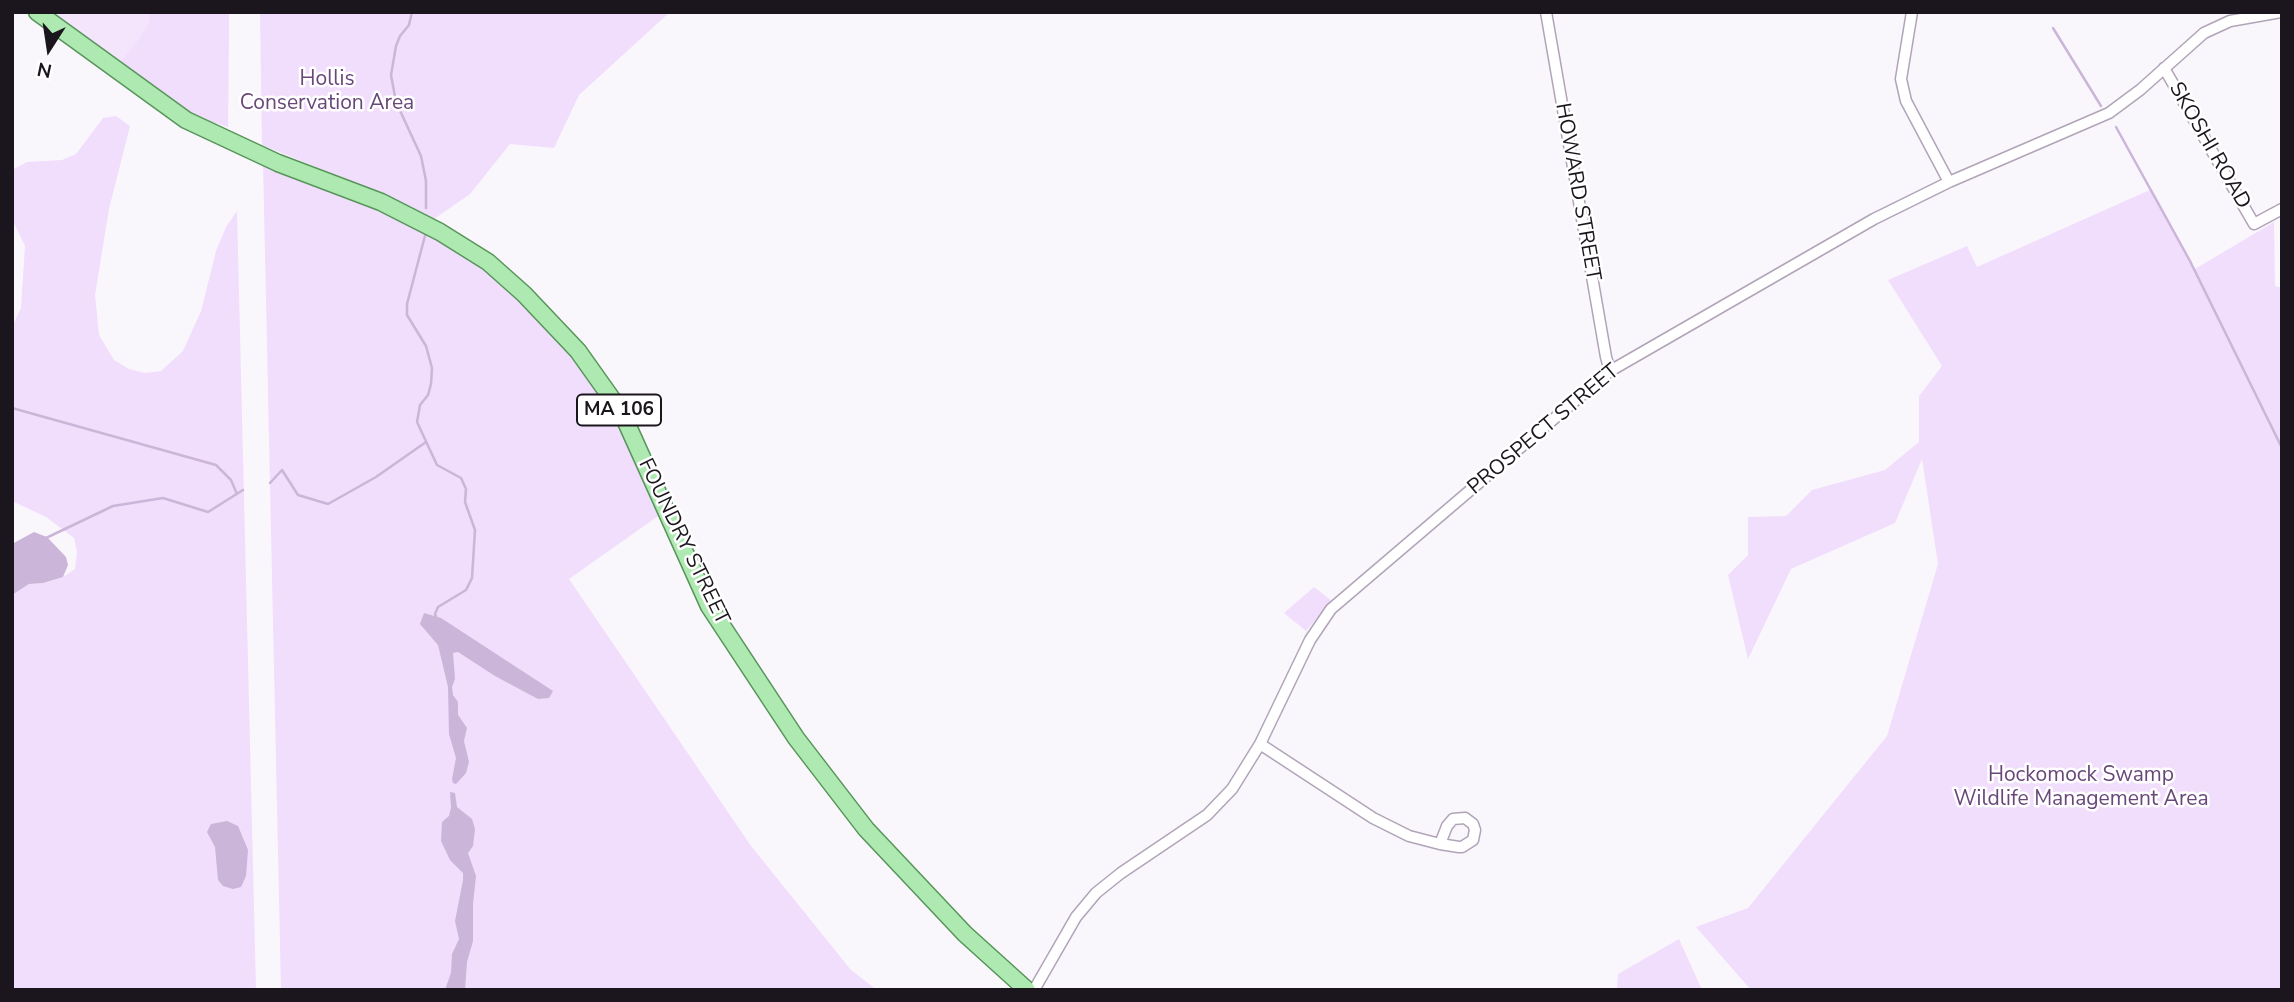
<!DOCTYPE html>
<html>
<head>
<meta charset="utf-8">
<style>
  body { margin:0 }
  #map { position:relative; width:2294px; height:1002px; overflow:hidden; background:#faf7fc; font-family:"Nunito Sans",sans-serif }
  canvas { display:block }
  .frame { position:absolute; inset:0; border:14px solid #1b161d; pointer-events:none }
  .north { position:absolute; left:14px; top:14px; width:70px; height:70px; -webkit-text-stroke:5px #fff; paint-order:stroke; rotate:192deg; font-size:19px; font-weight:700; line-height:28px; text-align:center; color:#1b161d }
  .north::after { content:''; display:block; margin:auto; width:24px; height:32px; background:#1b161d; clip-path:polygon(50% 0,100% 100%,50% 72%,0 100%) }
</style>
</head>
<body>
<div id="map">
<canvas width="2294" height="1002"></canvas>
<div class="frame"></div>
<div class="north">N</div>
</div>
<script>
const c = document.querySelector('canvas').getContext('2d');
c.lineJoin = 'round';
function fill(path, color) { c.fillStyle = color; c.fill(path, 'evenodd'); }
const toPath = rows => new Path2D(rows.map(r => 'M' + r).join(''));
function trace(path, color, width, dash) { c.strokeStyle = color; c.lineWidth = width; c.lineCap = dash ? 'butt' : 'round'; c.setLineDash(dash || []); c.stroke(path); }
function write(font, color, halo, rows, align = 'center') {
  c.font = font + ' "Nunito Sans",sans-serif'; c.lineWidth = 5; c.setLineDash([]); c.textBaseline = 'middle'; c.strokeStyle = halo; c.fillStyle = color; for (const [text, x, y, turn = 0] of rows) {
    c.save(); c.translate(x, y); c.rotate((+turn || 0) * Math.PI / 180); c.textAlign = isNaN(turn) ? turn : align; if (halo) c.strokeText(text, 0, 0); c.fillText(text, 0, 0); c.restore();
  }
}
fill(toPath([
  [53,12,229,12,228,127,196,117]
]), '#f4e5fd');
fill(toPath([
  [150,12,229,12,228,127,196,117,121,62,140,38,149,23],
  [260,12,670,12,579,95,554,148,510,144,470,194,434,219,368,188,262,145],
  [116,116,130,126,109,209,95,295,99,335,114,360,129,369,145,373,161,371,183,351,201,311,216,251,226,227,237,211,256,990,12,990,12,595,29,584,43,583,63,577,75,569,77,552,74,538,46,517,12,501,12,327,21,308,25,246,12,219,12,170,27,162,62,160,76,154,103,118],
  [263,162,360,200,431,233,484,268,526,306,564,345,586,373,616,418,661,514,569,579,751,846,851,970,877,990,281,990],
  [2152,189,2195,269,2274,222,2275,286,2282,288,2282,990,1751,990,1696,927,1748,908,1887,736,1938,564,1922,459,1895,523,1791,569,1748,659,1728,575,1748,555,1748,517,1786,516,1812,490,1885,470,1919,442,1919,396,1942,366,1888,280,1967,246,1977,267],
  [1314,587,1332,601,1306,631,1284,613],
  [1679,939,1702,990,1617,990,1618,974]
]), '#f1ddfc');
fill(toPath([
  [34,532,47,537,66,557,68,565,63,577,43,583,29,584,12,595,12,544],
  [424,613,441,618,553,691,549,698,538,699,495,676,458,652,453,653,455,679,452,687,453,695,458,702,458,715,467,728,464,741,469,762,466,773,456,784,453,783,452,779,456,758,449,734,448,687,438,645,420,624],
  [450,792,455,793,457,807,472,819,475,829,473,846,468,853,476,876,473,904,473,941,467,962,465,990,445,990,451,973,452,954,459,939,455,921,463,880,463,873,450,860,441,841,442,822,449,816,451,808],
  [227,821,238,826,248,850,246,876,241,887,233,889,223,886,218,880,215,847,207,832,211,824]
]), '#cbb5d8');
trace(toPath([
  [412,12,409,25,400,36,396,46,391,75,396,102,421,156,426,181,426,208],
  [2053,28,2101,106],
  [2116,127,2190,261,2282,448],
  [426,232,407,304,407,315,426,346,432,368,431,384,428,395,420,405,417,422,437,465,461,478,466,489,465,502,475,530,472,578,466,590,438,607,435,614,436,617],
  [12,408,216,465,231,480,237,494],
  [270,483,282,470,298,495,328,504,376,477,426,442],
  [46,538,113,506,163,498,208,512,243,490]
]), '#cbb5d8', 2.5);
const minor = toPath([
  [1546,12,1606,357,1610,371],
  [1912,12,1901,79,1906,101,1949,182],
  [2164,68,2254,224,2282,209],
  [1260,744,1373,818,1409,836,1436,843,1440,844,1459,847,1462,847,1473,840,1475,830,1473,824,1465,818,1453,819,1447,826,1440,844],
  [1034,990,1076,917,1096,893,1121,873,1207,815,1232,789,1260,744,1310,640,1331,609,1610,371,1874,219,1949,182,2109,113,2140,90,2204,33,2230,21,2281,12]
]);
const primary = toPath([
  [37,12,186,120,278,163,381,202,440,232,488,262,524,294,578,351,622,413,709,606,796,738,866,829,965,934,1027,990]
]);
trace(minor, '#b1a4b9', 13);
trace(primary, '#57955b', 19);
trace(minor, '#fff', 10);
trace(primary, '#ade9b0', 16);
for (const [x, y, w] of [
  [619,410,84]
]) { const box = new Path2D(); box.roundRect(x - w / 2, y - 15.5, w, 31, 5); c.fillStyle = '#fff'; c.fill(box); trace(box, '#1b161d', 2); }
write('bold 19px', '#1b161d', null, [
  ["MA 106",619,410]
]);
write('21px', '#684879', '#fff', [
  ["Hollis",327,80],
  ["Conservation Area",327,104],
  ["Hockomock Swamp",2081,776],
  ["Wildlife Management Area",2081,800]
]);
write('21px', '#1b161d', '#fff', [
  ["SKOSHI ROAD",2209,146,60],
  ["HOWARD STREET",1577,192,80],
  ["PROSPECT STREET",1544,430,-40],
  ["FOUNDRY STREET",683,542,64]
]);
</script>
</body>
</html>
